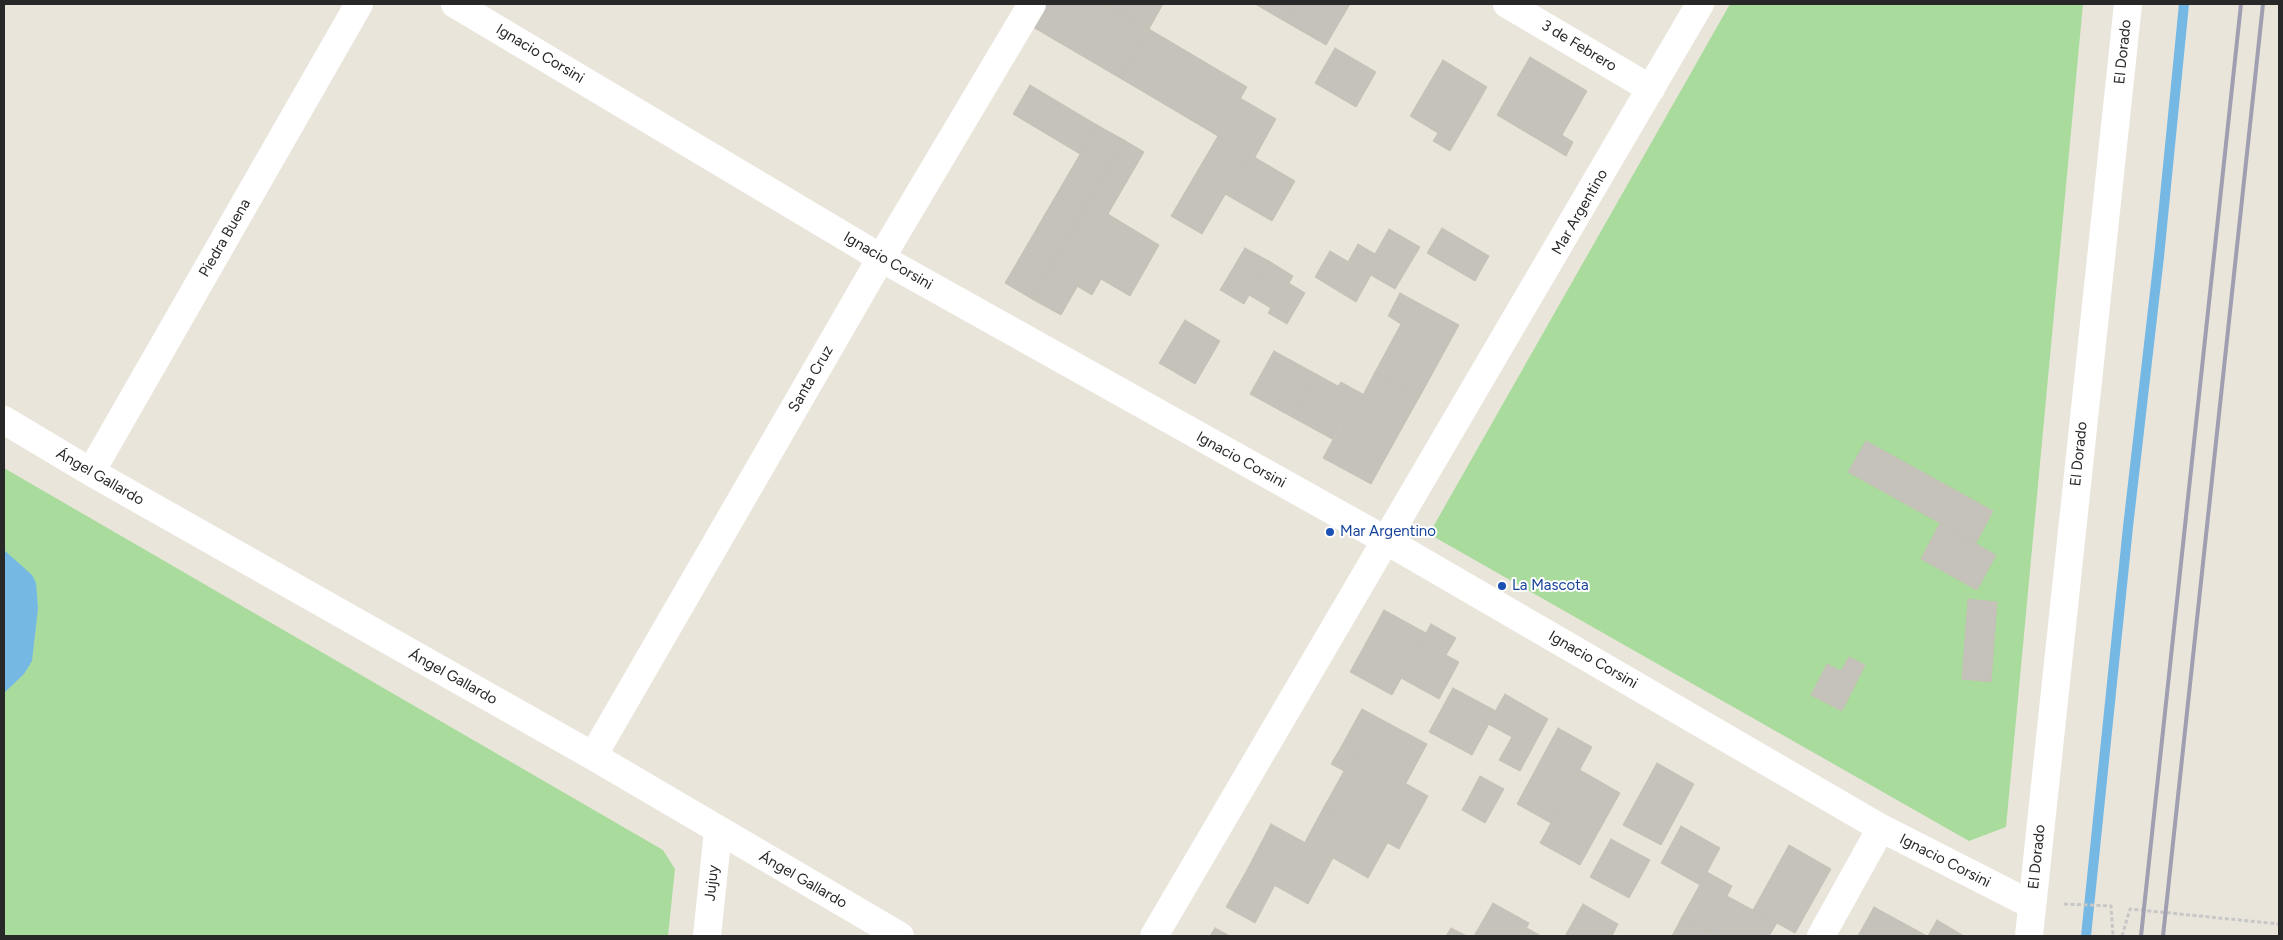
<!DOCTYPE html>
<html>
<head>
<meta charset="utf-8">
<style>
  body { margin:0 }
  #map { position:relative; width:2283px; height:940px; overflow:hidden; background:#eae5db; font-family:Figtree,sans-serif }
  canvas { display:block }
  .frame { position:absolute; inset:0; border:5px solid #282828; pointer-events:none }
</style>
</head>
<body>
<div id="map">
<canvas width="2283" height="940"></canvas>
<div class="frame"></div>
</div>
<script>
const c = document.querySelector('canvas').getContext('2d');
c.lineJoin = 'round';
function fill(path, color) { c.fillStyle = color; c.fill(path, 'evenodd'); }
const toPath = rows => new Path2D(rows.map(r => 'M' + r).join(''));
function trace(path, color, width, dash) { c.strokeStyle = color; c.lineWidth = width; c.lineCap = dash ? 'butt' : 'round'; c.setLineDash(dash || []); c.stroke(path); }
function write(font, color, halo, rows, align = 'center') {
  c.font = font + ' Figtree,sans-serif'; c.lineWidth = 4; c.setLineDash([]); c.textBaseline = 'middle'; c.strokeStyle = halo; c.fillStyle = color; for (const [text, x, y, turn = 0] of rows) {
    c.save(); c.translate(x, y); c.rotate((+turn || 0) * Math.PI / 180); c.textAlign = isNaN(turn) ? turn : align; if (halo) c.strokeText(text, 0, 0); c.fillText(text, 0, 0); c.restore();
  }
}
fill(toPath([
  [1730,4,2083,4,2006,827,1969,841,1429,534],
  [4,468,663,850,675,869,668,936,4,936]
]), '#a9dc9c');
fill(toPath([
  [4,550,32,575,36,583,38,608,32,661,24,674,4,693]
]), '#76b8e4');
trace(toPath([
  [2086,936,2128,527,2159,257,2184,4]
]), '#76b8e4', 10);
const building = toPath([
  [1044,4,1106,4,1149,29,1120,78,1031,26,1044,4],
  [1106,4,1163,4,1149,29,1106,4],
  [1255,4,1297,4,1286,22,1255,4],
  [1297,4,1350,4,1326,45,1286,22,1297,4],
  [1149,29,1247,87,1218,136,1120,78,1149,29],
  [1335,48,1376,72,1356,107,1315,83,1335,48],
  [1530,57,1587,91,1562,135,1573,142,1566,156,1497,115,1530,57],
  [1443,60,1487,87,1450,151,1433,141,1438,133,1410,116,1443,60],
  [1030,85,1097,125,1080,154,1013,114,1030,85],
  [1240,98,1276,119,1255,157,1218,136,1240,98],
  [1097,125,1124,140,1032,299,1005,283,1097,125],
  [1218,136,1249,154,1202,234,1171,216,1218,136],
  [1124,140,1144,152,1108,214,1116,219,1061,315,1032,299,1124,140],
  [1249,154,1295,181,1272,221,1225,194,1249,154],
  [1116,219,1159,245,1130,296,1101,279,1092,295,1077,286,1116,219],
  [1442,228,1489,256,1475,281,1427,253,1442,228],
  [1389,229,1420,247,1395,289,1348,262,1358,244,1375,254,1389,229],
  [1245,248,1269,261,1244,304,1220,290,1245,248],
  [1330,251,1371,275,1356,302,1315,277,1330,251],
  [1269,261,1293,276,1289,283,1305,293,1287,324,1268,313,1271,308,1249,295,1269,261],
  [1400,293,1459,325,1420,396,1375,372,1401,324,1388,316,1400,293],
  [1185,320,1220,341,1195,384,1159,363,1185,320],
  [1274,351,1316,374,1292,417,1250,394,1274,351],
  [1375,372,1420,396,1407,419,1363,395,1375,372],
  [1316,374,1338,386,1341,382,1359,392,1334,440,1292,417,1316,374],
  [1359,392,1407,419,1371,484,1323,458,1359,392],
  [1866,441,1993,511,1976,543,1848,472,1866,441],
  [1940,523,1996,555,1977,590,1921,559,1940,523],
  [1968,599,1997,602,1991,682,1962,679,1968,599],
  [1384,610,1426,633,1392,695,1350,672,1384,610],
  [1431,624,1456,638,1446,655,1459,662,1439,699,1401,678,1431,624],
  [1849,657,1865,665,1842,711,1811,695,1827,664,1841,671,1849,657],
  [1453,688,1496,711,1472,755,1429,732,1453,688],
  [1505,694,1548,719,1520,771,1499,760,1512,737,1488,724,1505,694],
  [1362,709,1427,744,1406,783,1341,747,1362,709],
  [1558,728,1592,747,1551,823,1517,804,1558,728],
  [1341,747,1428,796,1399,849,1324,807,1344,771,1331,764,1341,747],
  [1657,763,1694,784,1661,845,1623,825,1657,763],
  [1580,770,1620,793,1580,865,1540,843,1580,770],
  [1480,776,1504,789,1485,823,1462,810,1480,776],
  [1324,807,1388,842,1368,878,1305,842,1324,807],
  [1271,824,1333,858,1308,904,1247,870,1271,824],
  [1681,826,1720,848,1700,885,1661,863,1681,826],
  [1611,839,1650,860,1629,898,1590,877,1611,839],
  [1789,845,1831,869,1795,933,1753,910,1789,845],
  [1247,870,1275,885,1255,923,1226,907,1247,870],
  [1707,872,1732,886,1727,896,1777,923,1769,936,1717,936,1682,917,1707,872],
  [1493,903,1529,923,1522,936,1474,936,1493,903],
  [1583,904,1618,924,1612,936,1565,936,1583,904],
  [1874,907,1927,936,1858,936,1874,907],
  [1682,917,1717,936,1672,936,1682,917],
  [1937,920,1964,936,1928,936,1937,920],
  [1215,928,1230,936,1210,936,1215,928],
  [1451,928,1467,936,1446,936,1451,928],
  [1527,928,1541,936,1522,936,1527,928]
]);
fill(building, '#c5c2bb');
trace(building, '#c5c1b5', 1);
trace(toPath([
  [2064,904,2111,906,2113,936],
  [2122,936,2130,909,2279,924]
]), '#c7c7c7', 3, [4, 2.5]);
trace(toPath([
  [455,4,881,258,1387,541,1881,828,2032,905],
  [1507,4,1651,89],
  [4,420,91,472,593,756,900,936],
  [91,472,359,4],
  [593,756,881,258,1032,4],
  [707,936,718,831],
  [1154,936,1700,4],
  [1821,936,1881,828]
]), '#fff', 28);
trace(toPath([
  [2029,936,2128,4]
]), '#fff', 28);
trace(toPath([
  [2141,936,2241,4],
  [2163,936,2263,4]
]), '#9f9fb1', 4);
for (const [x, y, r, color] of [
  [1330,532,5,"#1a4fb4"],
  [1502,586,5,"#1a4fb4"]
]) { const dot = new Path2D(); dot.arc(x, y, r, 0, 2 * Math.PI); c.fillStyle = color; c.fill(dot); trace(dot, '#fff', 2); }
write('15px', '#282828', '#fff', [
  ["3 de Febrero",1579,46,31],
  ["El Dorado",2123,52,-84],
  ["Ignacio Corsini",540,54,31],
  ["Mar Argentino",1580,212,-60],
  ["Piedra Buena",225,238,-60],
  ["Ignacio Corsini",888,261,30],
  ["Santa Cruz",811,379,-60],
  ["El Dorado",2079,454,-84],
  ["Ignacio Corsini",1241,460,29],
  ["Ángel Gallardo",100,477,30],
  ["Ignacio Corsini",1593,660,30],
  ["Ángel Gallardo",453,677,29],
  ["El Dorado",2037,857,-84],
  ["Ignacio Corsini",1945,861,27],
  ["Ángel Gallardo",803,880,30],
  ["Jujuy",712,883,-84]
]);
write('15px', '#164399', '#fff', [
  ["Mar Argentino",1340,532],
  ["La Mascota",1512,586]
], 'left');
</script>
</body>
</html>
